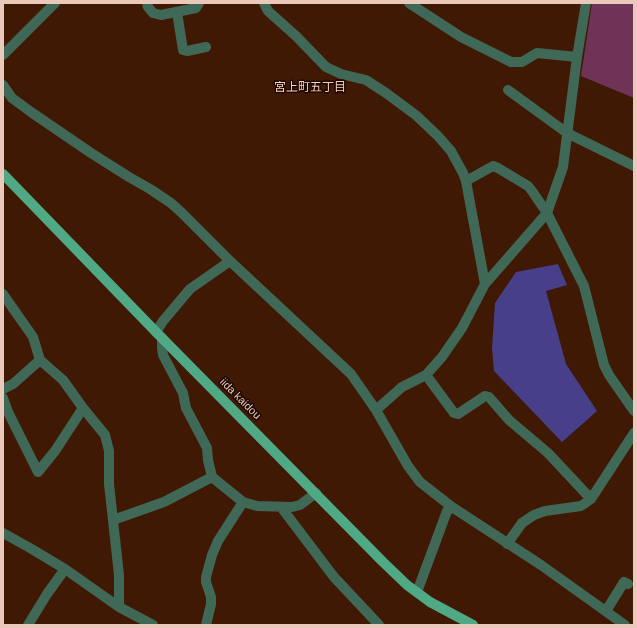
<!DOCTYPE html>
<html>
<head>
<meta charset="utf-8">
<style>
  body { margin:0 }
  #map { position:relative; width:637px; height:628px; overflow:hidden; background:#401905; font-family:Helvetica,sans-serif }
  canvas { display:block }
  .frame { position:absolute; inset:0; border:4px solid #eac9bb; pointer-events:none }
</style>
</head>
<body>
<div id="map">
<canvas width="637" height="628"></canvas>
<div class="frame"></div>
</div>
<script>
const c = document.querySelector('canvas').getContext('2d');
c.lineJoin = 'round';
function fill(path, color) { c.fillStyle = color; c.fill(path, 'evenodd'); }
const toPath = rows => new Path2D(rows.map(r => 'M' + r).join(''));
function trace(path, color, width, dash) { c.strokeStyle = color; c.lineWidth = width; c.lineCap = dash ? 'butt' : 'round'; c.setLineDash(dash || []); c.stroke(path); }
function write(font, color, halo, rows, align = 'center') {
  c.font = font + ' Helvetica,"Noto Sans JP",sans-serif'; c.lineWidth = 3; c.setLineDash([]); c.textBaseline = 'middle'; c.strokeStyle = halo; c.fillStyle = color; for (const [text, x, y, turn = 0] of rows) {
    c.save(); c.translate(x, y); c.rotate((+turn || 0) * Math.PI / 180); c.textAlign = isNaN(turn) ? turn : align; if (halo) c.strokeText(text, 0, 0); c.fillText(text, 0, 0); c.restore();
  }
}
fill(toPath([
  [592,3,634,3,634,98,581,76]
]), '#6e3357');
fill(toPath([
  [558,264,567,285,546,291,566,364,597,411,562,442,494,371,492,348,495,303,516,272]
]), '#473f8a');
trace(toPath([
  [147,3,148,7,153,13,161,15,196,8,199,3],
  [264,3,268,11,296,36,326,67,341,74,366,80,386,93,417,116,437,135,451,151,463,173,466,181,485,284],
  [409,3,461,37,511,62,522,62,537,53,577,57],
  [177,12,183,50,187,51,206,47],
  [3,55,55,3],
  [3,85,12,98,31,112,91,153,129,177,150,189,171,203,181,212,230,261,351,374,376,410,408,466,420,482,452,507,541,565,625,625],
  [508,90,567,133,634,166],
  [466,181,493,166,498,168,528,186,532,191,547,213,584,286,604,365,609,375,634,411],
  [3,294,33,337,40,360,63,380,83,408,55,451,38,472,8,412,3,398],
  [156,332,163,321,190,289,230,261],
  [162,338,162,348,163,355,183,393,186,408,207,448,208,460,212,477,243,502,257,506,292,507,300,505,316,493],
  [426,375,454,413,458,414,485,396,489,397,509,420,548,453,591,499,634,433],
  [3,389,13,384,40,360],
  [83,408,105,435,109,451,109,484,119,575,119,607],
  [376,410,402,387,426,375,442,357,462,328,485,284,547,213,563,167,577,57,586,3],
  [281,507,334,577,379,625],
  [113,520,164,502,212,477],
  [3,533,30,548,65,569,119,607,153,625],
  [507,544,522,523,534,515,545,511,581,506,591,499],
  [417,592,447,511,452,507],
  [606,611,624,582,628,584],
  [28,625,47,594,65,569],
  [206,625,211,604,211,597,206,582,206,577,212,555,218,541,243,502]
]), '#3f6856', 10);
trace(toPath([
  [3,174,157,333,383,562,407,585,430,602,473,625]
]), '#50a985', 10);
write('11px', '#eac9bb', '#1d0801', [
  ["iida kaidou",240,399,45]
]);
write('12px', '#f7cfbe', '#1d0801', [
  ["宮上町五丁目",310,88]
]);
</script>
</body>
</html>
